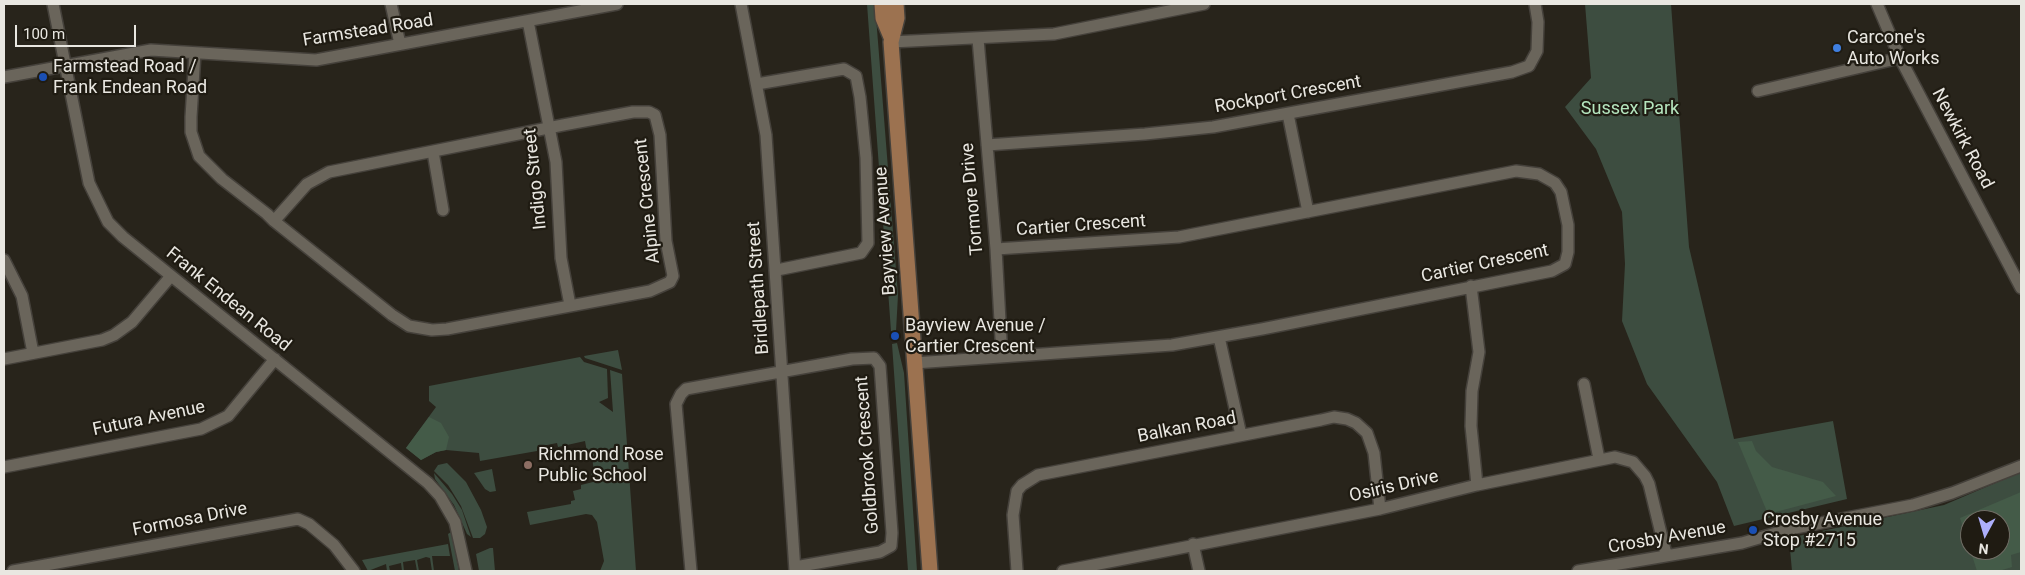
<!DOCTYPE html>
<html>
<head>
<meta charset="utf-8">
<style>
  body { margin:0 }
  #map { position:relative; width:2025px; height:575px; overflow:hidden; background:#28241b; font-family:Roboto,sans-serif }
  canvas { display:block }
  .frame { position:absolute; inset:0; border:5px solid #e9e7e1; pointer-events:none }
  .north { position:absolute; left:1960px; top:510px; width:50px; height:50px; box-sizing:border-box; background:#1f1b12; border:1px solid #706d65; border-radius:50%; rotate:186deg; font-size:14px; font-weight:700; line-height:20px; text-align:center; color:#e9e7e1 }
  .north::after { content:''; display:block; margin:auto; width:18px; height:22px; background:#adaffb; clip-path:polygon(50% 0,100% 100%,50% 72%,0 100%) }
  .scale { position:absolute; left:15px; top:25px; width:121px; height:22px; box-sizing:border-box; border:2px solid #e9e7e1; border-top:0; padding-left:6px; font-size:15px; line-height:18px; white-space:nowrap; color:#e9e7e1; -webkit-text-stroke:4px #1f1b12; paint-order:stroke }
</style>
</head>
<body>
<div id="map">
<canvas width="2025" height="575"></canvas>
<div class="frame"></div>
<div class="north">N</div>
<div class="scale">100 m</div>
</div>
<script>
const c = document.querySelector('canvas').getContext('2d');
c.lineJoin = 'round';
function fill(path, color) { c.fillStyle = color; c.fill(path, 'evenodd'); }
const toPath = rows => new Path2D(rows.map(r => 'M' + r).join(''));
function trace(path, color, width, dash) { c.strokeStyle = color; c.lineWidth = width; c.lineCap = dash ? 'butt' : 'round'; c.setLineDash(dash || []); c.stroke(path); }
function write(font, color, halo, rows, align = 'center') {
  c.font = font + ' Roboto,sans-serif'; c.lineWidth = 4.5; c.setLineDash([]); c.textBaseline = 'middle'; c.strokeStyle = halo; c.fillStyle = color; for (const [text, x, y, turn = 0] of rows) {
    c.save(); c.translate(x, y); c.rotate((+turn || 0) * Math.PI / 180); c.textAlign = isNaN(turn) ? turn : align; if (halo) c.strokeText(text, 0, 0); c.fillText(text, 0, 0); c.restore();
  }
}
fill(toPath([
  [867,4,875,4,898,295,896,331,891,331],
  [1585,4,1671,4,1689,247,1734,439,1833,421,1847,499,1734,526,1717,482,1647,384,1622,321,1625,264,1622,212,1596,149,1565,107,1591,78],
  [897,343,904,373,917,571,908,571,892,344],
  [618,350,622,370,585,358,584,356],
  [580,357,584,362,607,369,608,398,599,402,613,412,610,370,622,374,636,571,600,571,604,561,597,522,592,515,586,514,530,525,527,512,571,504,571,501,575,500,573,491,581,489,581,485,593,482,591,473,594,471,591,451,587,452,585,441,558,447,557,443,537,447,537,451,480,461,479,453,446,450,436,452,421,460,406,448,436,407,429,401,429,386],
  [447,463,466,482,481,510,487,527,485,534,480,538,473,538,461,506,448,485,434,471,438,465],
  [492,469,496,491,490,492,485,489,474,473],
  [2021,472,2021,571,1792,571,1789,538,1944,505],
  [1970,520,2000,520,2000,550,1970,550],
  [434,473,452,494,462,510,471,537,467,534,454,505,435,479],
  [451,532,453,540,459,571,455,571,448,534],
  [448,544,450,556,432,556,434,571,432,571,430,558,426,557,417,560,419,571,417,571,415,560,403,562,404,571,402,571,401,563,389,566,390,571,387,571,386,564,368,571,362,560],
  [490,548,493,548,495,571,479,571,476,554]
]), '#3d4d40');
fill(toPath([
  [429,417,441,423,449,437,446,450,436,452,421,460,406,448],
  [1752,441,1756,451,1772,467,1823,482,1836,496,1768,514,1738,442],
  [2021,492,2021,552,2011,555,2012,567,1999,571,1977,571,1960,518],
  [1970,520,2000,520,2000,550,1970,550]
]), '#445b48');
const minor = toPath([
  [53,4,89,183,108,222,123,237,428,483,440,496,455,522,466,571],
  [391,4,400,44],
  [741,4,766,135,795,571],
  [1877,4,1900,58,2021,288],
  [528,21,556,162,561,258,570,305],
  [978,39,996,249,1002,357],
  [891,42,1054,34,1204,4],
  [195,53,191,117,191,132,199,156,222,179,267,214,274,221,392,315,409,326,432,330,447,329,650,291,670,282,673,276,666,241,660,135,655,115,649,112,633,112,563,125,329,172,307,184,274,221],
  [4,77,151,50,316,60,617,4],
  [757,84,844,69,856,76,860,97,866,158,868,243,861,253,777,270],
  [1758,91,1900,58],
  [1288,114,1308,212],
  [987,145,1145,134,1213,127,1512,72,1529,66,1537,51,1538,22,1535,4],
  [433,152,443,210],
  [4,260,22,296,33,353],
  [1471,286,1479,352,1472,391,1471,426,1477,485],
  [1219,337,1241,435],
  [4,359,102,340,114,335,132,322,171,276],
  [914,363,1172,345,1262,329,1552,271,1565,264,1568,252,1568,225,1561,192,1555,183,1539,174,1516,171,1179,237,996,249],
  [1584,384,1599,459],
  [4,467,201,429,228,416,275,359],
  [1193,544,1199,571],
  [13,571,298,519,309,524,334,545,354,571],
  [691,571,676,404,681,394,686,389,852,359,874,358,880,366,892,533,891,546,880,552,795,567],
  [1017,571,1013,515,1017,491,1022,485,1038,475,1321,420,1334,417,1347,419,1356,423,1367,433,1374,453,1380,509],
  [1063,571,1380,509,1477,485,1615,457,1633,462,1645,476,1649,484,1666,554],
  [1578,571,1742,543,1790,529,1913,505,1952,493,2021,466]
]);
const major = toPath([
  [882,4,883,18,891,37],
  [896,4,897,18,891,42,930,571]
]);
trace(minor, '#45413b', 14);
trace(major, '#45413b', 18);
trace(minor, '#6a655b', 11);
trace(major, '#9c7250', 15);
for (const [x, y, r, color] of [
  [1837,48,5,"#3f7fe0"],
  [43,77,5,"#1a4fb4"],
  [895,336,5,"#1a4fb4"],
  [528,465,5,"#8d6e63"],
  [1753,530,5,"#1a4fb4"]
]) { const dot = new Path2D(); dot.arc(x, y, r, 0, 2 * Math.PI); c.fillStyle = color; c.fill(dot); trace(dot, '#1f1b12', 2); }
write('18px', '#e9e7e1', '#1f1b12', [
  ["Farmstead Road",368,31,-9],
  ["Rockport Crescent",1288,95,-10],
  ["Newkirk Road",1962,139,62],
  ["Indigo Street",536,179,-96],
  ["Tormore Drive",973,199,-95],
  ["Alpine Crescent",648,201,-96],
  ["Cartier Crescent",1081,226,-4],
  ["Bayview Avenue",886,231,-94],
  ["Cartier Crescent",1485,264,-12],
  ["Bridlepath Street",759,288,-94],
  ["Frank Endean Road",228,300,39],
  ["Futura Avenue",149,419,-12],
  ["Balkan Road",1187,428,-11],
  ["Goldbrook Crescent",868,455,-94],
  ["Osiris Drive",1394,487,-13],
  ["Formosa Drive",190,520,-11],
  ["Crosby Avenue",1667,538,-10]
]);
write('18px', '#e9e7e1', '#1f1b12', [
  ["Carcone's",1847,38],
  ["Auto Works",1847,59],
  ["Farmstead Road /",53,67],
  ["Frank Endean Road",53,88],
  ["Bayview Avenue /",905,326],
  ["Cartier Crescent",905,347],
  ["Richmond Rose",538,455],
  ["Public School",538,476],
  ["Crosby Avenue",1763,520],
  ["Stop #2715",1763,541]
], 'left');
write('18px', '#b5e5be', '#1f1b12', [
  ["Sussex Park",1630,109]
]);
</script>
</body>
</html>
